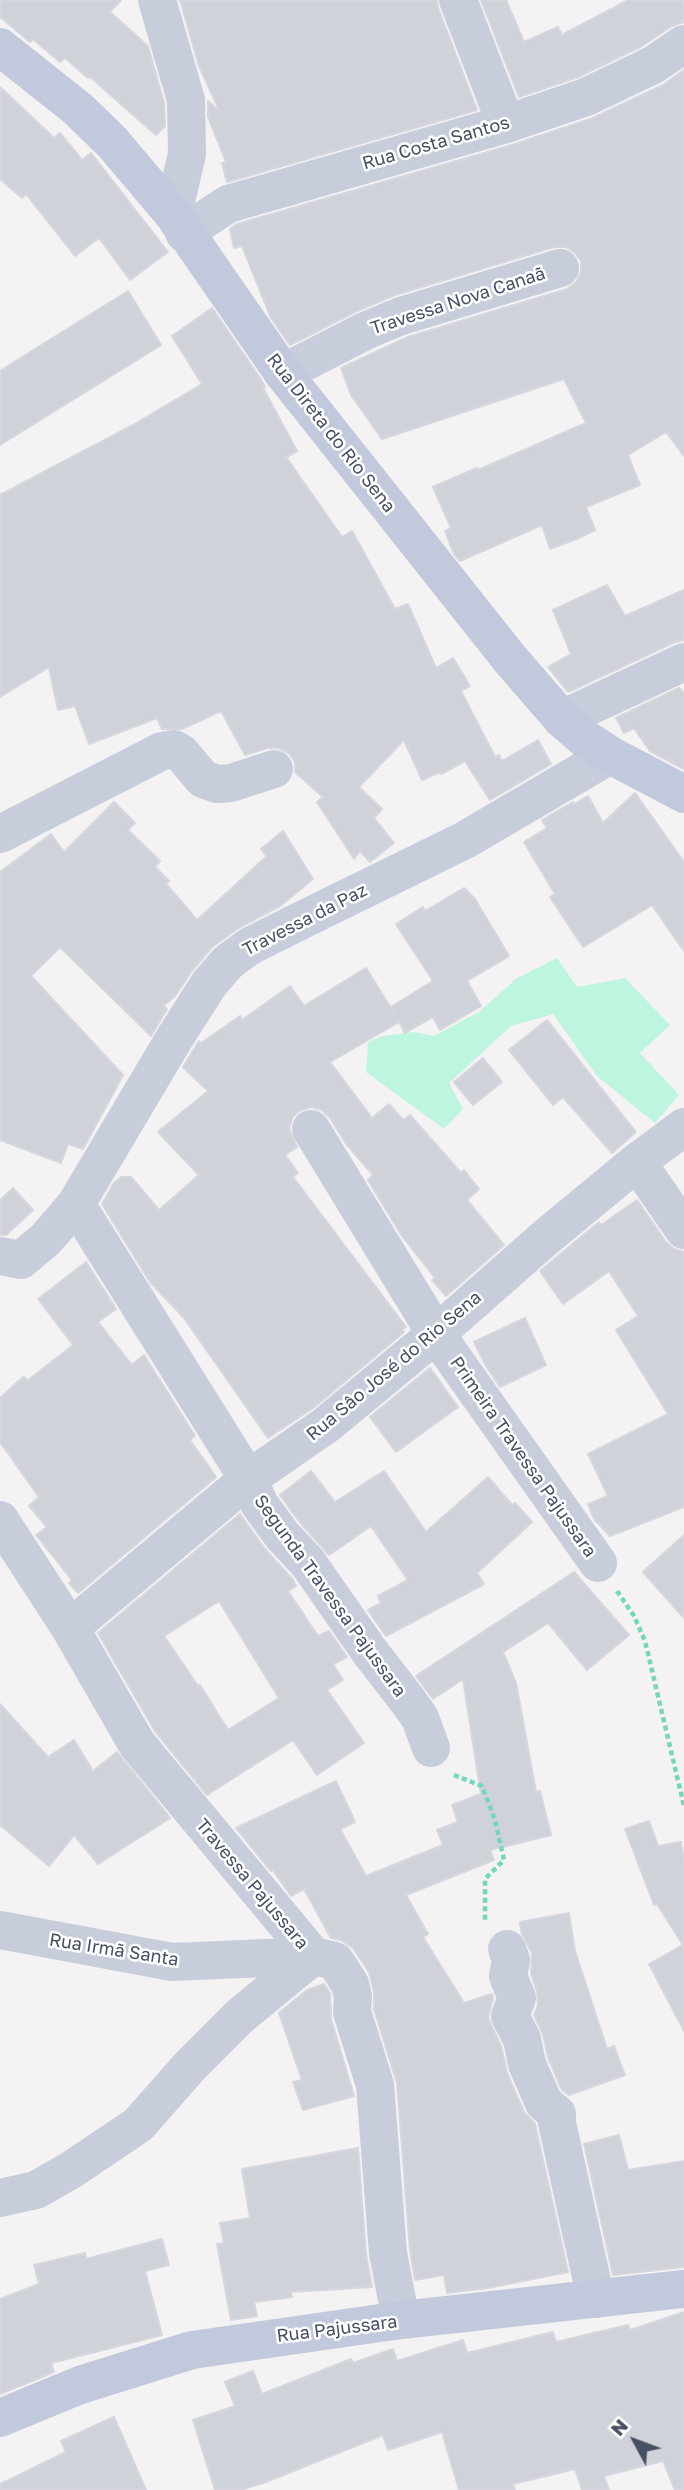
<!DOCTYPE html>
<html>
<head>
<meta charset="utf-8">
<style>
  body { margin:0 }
  #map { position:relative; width:684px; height:2490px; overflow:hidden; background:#f4f2f2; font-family:"Golos Text",sans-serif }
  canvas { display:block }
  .north { position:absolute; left:600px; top:2406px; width:70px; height:70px; -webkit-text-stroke:5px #fff; paint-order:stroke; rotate:311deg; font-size:19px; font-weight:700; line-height:28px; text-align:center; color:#474f62 }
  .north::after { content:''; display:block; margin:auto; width:24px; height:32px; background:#474f62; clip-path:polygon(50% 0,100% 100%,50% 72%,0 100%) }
</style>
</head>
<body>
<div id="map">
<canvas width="684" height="2490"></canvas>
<div class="north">N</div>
</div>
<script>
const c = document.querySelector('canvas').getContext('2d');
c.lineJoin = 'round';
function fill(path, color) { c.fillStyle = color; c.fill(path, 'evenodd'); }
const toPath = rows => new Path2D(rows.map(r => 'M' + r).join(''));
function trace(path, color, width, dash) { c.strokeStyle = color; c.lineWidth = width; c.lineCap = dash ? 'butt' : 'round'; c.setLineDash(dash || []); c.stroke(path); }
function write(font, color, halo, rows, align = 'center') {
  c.font = font + ' "Golos Text",sans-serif'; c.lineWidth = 5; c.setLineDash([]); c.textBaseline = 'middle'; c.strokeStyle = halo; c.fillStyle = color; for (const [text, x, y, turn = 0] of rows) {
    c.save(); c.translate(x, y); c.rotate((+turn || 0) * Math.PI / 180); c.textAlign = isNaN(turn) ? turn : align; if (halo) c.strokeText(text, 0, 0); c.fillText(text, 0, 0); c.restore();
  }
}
fill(toPath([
  [557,958,577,987,625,978,670,1025,640,1053,679,1095,655,1123,597,1076,553,1014,511,1026,449,1083,463,1109,444,1129,366,1072,368,1042,383,1036,413,1032,434,1036,479,1012,517,978]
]), '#bdf5df');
const building = toPath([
  [0,0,121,0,110,12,148,46,164,103,165,126,156,135,89,76,88,78,65,58,60,62,33,39,30,42,0,17,0,0],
  [180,0,437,0,438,8,477,110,227,182,222,163,226,162,208,117,208,101,220,112,199,66,180,0],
  [481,0,506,0,524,42,558,27,562,35,628,0,684,0,684,22,672,26,642,46,578,77,519,97,481,0],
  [684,70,684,456,666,432,628,455,640,485,586,507,595,530,579,538,550,549,542,525,460,561,454,554,445,531,451,528,433,487,477,468,478,470,586,423,564,379,382,439,351,395,341,368,408,337,567,289,576,282,581,272,581,261,575,253,566,247,554,247,395,295,357,311,290,345,271,318,242,246,234,248,230,229,237,224,512,145,593,118,663,85,684,70],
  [0,87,54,138,60,133,82,160,91,153,168,252,130,280,99,238,75,256,26,194,22,198,0,179,0,87],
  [128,291,161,345,0,445,0,371,128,291],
  [212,308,260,378,265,387,263,388,297,451,286,457,342,537,352,531,395,609,408,604,436,668,453,658,470,686,461,691,495,757,499,755,502,761,538,740,551,764,490,800,465,761,441,774,440,772,422,780,404,740,359,787,382,809,374,818,394,843,370,862,360,851,354,859,317,802,323,797,295,772,295,762,289,753,278,748,267,748,245,755,221,711,182,729,162,729,157,718,89,744,75,706,58,710,49,667,0,697,0,495,135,424,202,384,172,336,212,308],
  [607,585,625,616,684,590,684,640,675,642,568,692,548,667,571,654,553,610,607,585],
  [679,688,684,693,684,769,650,751,634,728,624,733,616,718,679,688],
  [635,793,684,862,684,951,652,905,583,947,550,897,555,894,524,842,547,828,542,820,573,802,574,804,588,796,603,823,635,793],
  [114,802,135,823,128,830,160,861,155,867,169,881,166,884,197,920,267,856,261,849,283,831,313,879,280,906,240,927,212,947,191,972,175,996,163,1006,167,1009,151,1036,60,947,31,976,123,1075,83,1149,68,1144,61,1163,0,1140,0,872,51,834,64,852,114,802],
  [464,888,475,899,509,956,467,981,481,1006,440,1030,433,1017,405,1033,399,1022,330,1062,372,1118,389,1104,403,1120,410,1115,461,1173,464,1170,479,1189,467,1200,504,1245,446,1296,432,1280,435,1278,402,1236,368,1180,373,1175,347,1145,330,1118,322,1110,311,1107,299,1111,292,1118,289,1129,297,1147,285,1155,298,1173,293,1177,406,1327,402,1330,404,1332,313,1408,268,1438,184,1318,150,1282,102,1204,114,1183,121,1177,131,1177,159,1210,199,1175,158,1132,208,1091,183,1067,199,1041,201,1043,240,1016,242,1020,290,986,304,1006,366,968,394,1013,391,1007,433,981,396,924,423,907,425,911,464,888],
  [547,1020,636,1132,612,1153,563,1097,553,1105,509,1050,547,1020],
  [483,1058,502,1082,473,1105,454,1082,483,1058],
  [13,1188,33,1210,6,1235,0,1235,0,1200,13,1188],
  [637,1200,666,1242,674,1249,684,1252,684,1507,610,1536,594,1519,588,1504,608,1496,588,1454,668,1414,616,1330,638,1316,609,1271,563,1304,540,1271,599,1222,601,1225,637,1200],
  [86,1262,116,1309,98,1322,132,1365,144,1355,195,1436,190,1440,216,1477,78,1593,69,1583,72,1580,36,1535,47,1527,29,1506,39,1497,0,1442,0,1398,24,1376,27,1381,73,1345,38,1299,86,1262],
  [525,1318,546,1365,500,1387,486,1366,474,1342,525,1318],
  [430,1368,458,1407,396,1452,370,1417,430,1368],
  [311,1471,335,1502,384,1471,426,1532,488,1477,512,1505,515,1503,532,1522,477,1573,484,1584,386,1636,368,1610,381,1603,378,1596,408,1580,371,1526,329,1555,299,1521,280,1495,311,1471],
  [240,1514,264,1548,293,1580,296,1586,288,1591,318,1636,329,1631,347,1657,333,1664,343,1680,327,1690,364,1743,317,1775,293,1740,207,1795,155,1731,98,1633,240,1514],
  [219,1601,279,1698,228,1730,200,1685,198,1686,164,1636,219,1601],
  [684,1535,684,1618,643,1572,684,1535],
  [574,1572,629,1635,587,1670,548,1623,503,1652,516,1683,536,1792,540,1791,551,1835,490,1850,494,1860,406,1895,428,1934,423,1937,464,2003,492,1994,493,1998,488,2018,501,2046,507,2073,524,2112,535,2124,568,2272,488,2288,447,2293,444,2275,415,2280,410,2250,397,2083,374,2009,374,1992,369,1972,353,1948,341,1940,331,1938,304,1889,291,1896,273,1870,271,1871,236,1828,336,1781,355,1822,340,1829,366,1876,443,1845,437,1830,458,1822,452,1805,481,1794,463,1679,433,1699,416,1676,574,1572],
  [0,1704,48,1757,74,1740,93,1771,117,1752,170,1818,98,1864,74,1835,49,1866,0,1825,0,1704],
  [649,1821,658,1846,681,1842,684,1862,684,2031,649,1964,683,1945,657,1904,654,1905,625,1829,649,1821],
  [569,1913,575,1951,607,2049,614,2046,625,2075,569,2095,562,2090,548,2057,543,2034,534,2015,538,2005,537,1991,531,1974,532,1953,522,1934,520,1922,569,1913],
  [324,1984,330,1993,331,2019,354,2096,303,2110,293,2082,302,2080,279,2013,307,1990,324,1984],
  [619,2135,628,2170,684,2161,684,2267,613,2275,584,2144,619,2135],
  [358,2148,366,2255,372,2287,291,2292,292,2297,254,2302,257,2316,231,2320,217,2244,224,2243,220,2223,250,2218,242,2169,358,2148],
  [162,2239,169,2265,145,2271,162,2335,51,2363,54,2372,0,2394,0,2299,39,2284,34,2265,85,2253,86,2259,162,2239],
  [684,2312,684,2490,675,2490,663,2461,604,2476,609,2490,582,2490,575,2469,513,2484,515,2490,459,2490,442,2432,388,2450,383,2435,266,2482,240,2490,215,2490,193,2420,235,2406,225,2382,253,2371,262,2394,351,2359,353,2363,393,2349,397,2361,463,2340,467,2353,553,2332,556,2342,628,2325,630,2330,684,2312],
  [114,2417,146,2490,0,2490,0,2484,66,2452,61,2441,114,2417]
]);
fill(building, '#d0d2da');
trace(building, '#d5d6de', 2);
trace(toPath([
  [617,1591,634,1616,645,1641,684,1806],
  [454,1775,482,1786,495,1820,504,1860,485,1879,485,1921]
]), '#70d8bb', 4.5, [5, 3.5]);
trace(toPath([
  [157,0,186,100,187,154,173,214],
  [458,0,506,124],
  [184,233,228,204,506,124,586,97,653,65,684,44],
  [283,373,367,330,401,316,560,268],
  [562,719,684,662],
  [0,834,162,751,174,749,181,753,203,779,217,784,231,783,274,769],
  [311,1129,436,1334,598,1563],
  [637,1162,684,1230],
  [76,1204,248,1479,260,1505,282,1535,308,1563,370,1652,408,1701,420,1718,431,1748],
  [0,1256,21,1260,46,1239,76,1204,174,1039,209,984,228,962,250,946,298,922,465,840,610,755],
  [0,1520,70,1628,137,1744,313,1956],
  [70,1628,248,1479,326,1425,436,1334,545,1238,637,1162,684,1127],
  [0,1930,172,1962,313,1956,335,1961,350,1984,353,1997,352,2012,375,2085,388,2253,401,2320],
  [507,1949,511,1960,508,1976,517,1998,510,2016,522,2039,527,2064,544,2103,557,2114,557,2123,596,2299],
  [0,2198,36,2190,71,2170,138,2125,190,2066,240,2016,313,1956]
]), '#c7cddb', 38);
trace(toPath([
  [0,47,78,109,112,142,173,214,283,373,510,659,562,719,584,738,610,755,684,794],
  [0,2418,80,2385,192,2350,401,2320,684,2289]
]), '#c3c9dc', 38);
write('18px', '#474f62', '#fff', [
  ["Rua Costa Santos",436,143,-16],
  ["Travessa Nova Canaã",458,301,-18],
  ["Rua Direta do Rio Sena",331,433,52],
  ["Travessa da Paz",305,920,-27],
  ["Rua Sâo José do Rio Sena",394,1366,-40],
  ["Primeira Travessa Pajussara",523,1457,55],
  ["Segunda Travessa Pajussara",330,1596,54],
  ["Travessa Pajussara",252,1884,50],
  ["Rua Irmã Santa",114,1950,9],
  ["Rua Pajussara",337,2329,-7]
]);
</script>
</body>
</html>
